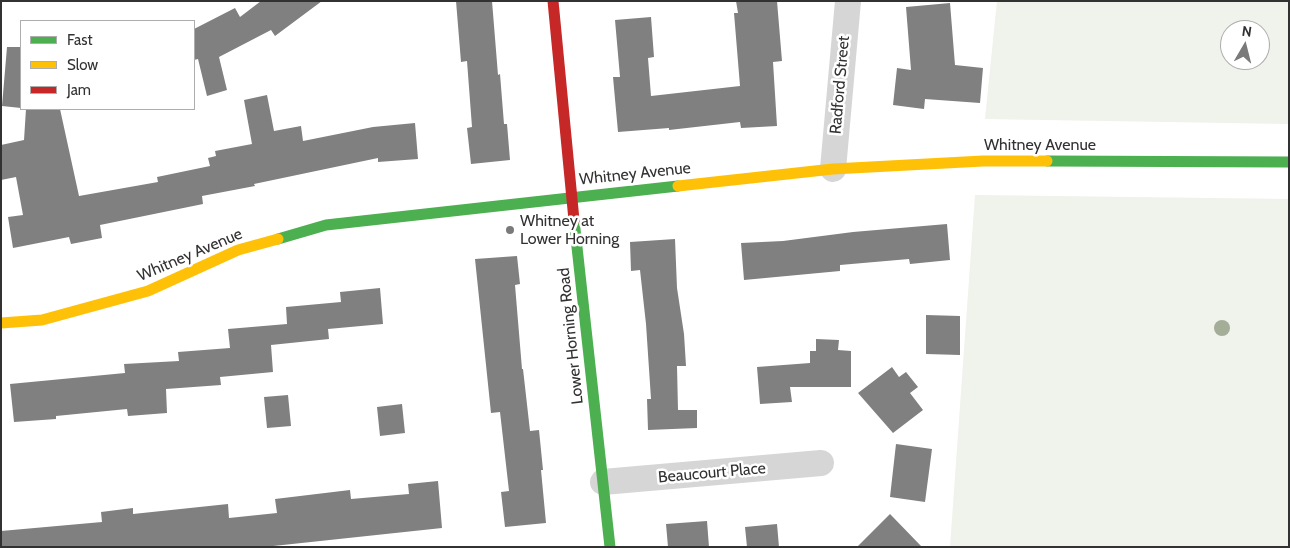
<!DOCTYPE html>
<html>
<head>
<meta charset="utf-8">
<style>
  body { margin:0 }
  #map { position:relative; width:1290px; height:548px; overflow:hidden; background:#fff; font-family:Cabin,sans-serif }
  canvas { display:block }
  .frame { position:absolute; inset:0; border:2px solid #323232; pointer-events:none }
  .legend { position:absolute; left:20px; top:20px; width:175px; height:90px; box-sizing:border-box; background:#fff; border:1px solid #adadad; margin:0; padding:6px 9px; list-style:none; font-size:15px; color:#323232 }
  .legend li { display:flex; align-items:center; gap:10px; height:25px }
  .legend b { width:25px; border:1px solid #adadad }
  .north { position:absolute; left:1220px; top:20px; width:50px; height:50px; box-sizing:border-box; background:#fff; border:1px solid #adadad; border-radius:50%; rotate:8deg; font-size:14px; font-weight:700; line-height:20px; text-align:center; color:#323232 }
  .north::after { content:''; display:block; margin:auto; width:18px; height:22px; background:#7a7a7a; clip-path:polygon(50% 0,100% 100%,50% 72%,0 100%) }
</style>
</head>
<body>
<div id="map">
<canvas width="1290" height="548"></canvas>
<div class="frame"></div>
<ul class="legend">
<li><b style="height:6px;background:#4caf50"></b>Fast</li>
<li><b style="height:6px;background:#ffc107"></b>Slow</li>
<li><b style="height:6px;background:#c62828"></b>Jam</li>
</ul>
<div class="north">N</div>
</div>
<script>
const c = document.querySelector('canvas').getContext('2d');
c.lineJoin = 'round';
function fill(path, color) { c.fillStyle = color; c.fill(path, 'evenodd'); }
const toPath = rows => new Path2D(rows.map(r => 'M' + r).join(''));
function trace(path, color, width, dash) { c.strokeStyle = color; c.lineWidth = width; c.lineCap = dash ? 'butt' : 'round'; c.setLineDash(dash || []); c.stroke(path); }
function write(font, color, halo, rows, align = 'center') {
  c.font = font + ' Cabin,sans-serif'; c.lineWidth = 5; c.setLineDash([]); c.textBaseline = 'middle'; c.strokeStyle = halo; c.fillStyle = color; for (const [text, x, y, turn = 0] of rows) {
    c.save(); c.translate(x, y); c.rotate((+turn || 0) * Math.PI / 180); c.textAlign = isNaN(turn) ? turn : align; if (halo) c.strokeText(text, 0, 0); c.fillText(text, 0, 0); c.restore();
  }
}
fill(toPath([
  [997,1,1289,1,1289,124,985,119],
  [1230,30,1260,30,1260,60,1230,60],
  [975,195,1289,199,1289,547,950,547]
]), '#f0f2ec');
fill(toPath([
  [261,1,322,1,275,36,271,30,219,57,227,90,207,96,198,59,194,60,194,29,235,8,240,17],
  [456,1,492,1,498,75,500,74,504,124,507,124,510,160,471,164,467,128,472,127,467,61,461,62],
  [736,1,777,1,782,61,773,62,777,126,741,128,740,122,669,130,669,128,618,132,613,77,620,77,615,20,651,17,654,57,648,58,651,96,740,86,734,13,738,13],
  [950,3,955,65,983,68,980,103,925,99,924,109,893,105,897,68,911,70,906,7],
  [7,47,21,47,21,108,2,106],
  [267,95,274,131,301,126,303,141,373,127,415,123,418,159,378,162,378,158,254,184,255,186,202,196,203,204,100,225,102,238,71,244,69,237,13,248,8,217,23,215,16,177,1,180,1,145,24,140,26,109,60,109,79,196,158,182,157,177,210,166,208,158,216,156,215,151,252,144,244,100],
  [947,224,950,260,910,264,909,259,840,265,840,271,744,280,741,243,783,241,853,232],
  [675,239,677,288,684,334,686,366,677,366,678,410,697,410,697,428,648,430,647,399,651,399,646,324,640,270,631,271,630,242],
  [517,256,520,284,515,285,522,369,523,369,530,431,539,430,543,470,541,470,546,523,505,527,501,492,509,491,500,412,491,413,475,259],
  [380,288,383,324,328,329,329,339,271,345,273,372,220,377,221,385,166,389,167,413,128,416,127,409,56,416,56,419,14,422,10,384,125,373,124,364,179,361,178,352,230,348,228,329,287,324,286,307,341,302,340,292],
  [926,315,960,316,960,355,926,354],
  [816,339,839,340,838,350,851,351,851,387,790,387,792,402,760,404,757,367,810,363,810,351,816,351],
  [892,367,899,377,906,372,918,387,910,393,923,410,893,433,858,393],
  [288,395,291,426,267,428,264,397],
  [402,404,405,433,380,436,377,407],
  [896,444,932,449,925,502,890,497],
  [438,481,442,528,264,547,1,547,1,531,102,522,101,512,133,508,133,514,228,504,229,518,277,513,275,499,350,490,351,499,409,494,408,484],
  [890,514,922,547,857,547],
  [707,521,709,547,668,547,666,524],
  [777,524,779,547,747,547,745,527]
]), '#808080');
trace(toPath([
  [833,169,848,1],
  [603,482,821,463]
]), '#d6d6d6', 26);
trace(toPath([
  [1047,161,1289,162],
  [574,220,610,547],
  [278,239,326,225,678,186]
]), '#4caf50', 11);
trace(toPath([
  [678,186,833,169,983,161,1047,161],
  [1,323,42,320,148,291,238,250,278,239]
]), '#ffc107', 11);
trace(toPath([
  [553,1,574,220]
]), '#c62828', 11);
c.fillStyle = '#a3ad98';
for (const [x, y] of [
  [1222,328]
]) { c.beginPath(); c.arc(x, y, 8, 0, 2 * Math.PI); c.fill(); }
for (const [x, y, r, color] of [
  [510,230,5,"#7a7a7a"]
]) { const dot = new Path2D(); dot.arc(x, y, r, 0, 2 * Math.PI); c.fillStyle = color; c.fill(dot); trace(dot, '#fff', 2); }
write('16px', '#323232', '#fff', [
  ["Radford Street",840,85,-85],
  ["Whitney Avenue",1040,145],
  ["Whitney Avenue",635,174,-6],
  ["Whitney Avenue",190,255,-23],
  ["Lower Horning Road",571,336,-96],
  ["Beaucourt Place",712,473,-5]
]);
write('16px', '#323232', '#fff', [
  ["Whitney at",520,221],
  ["Lower Horning",520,239]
], 'left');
</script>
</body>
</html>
